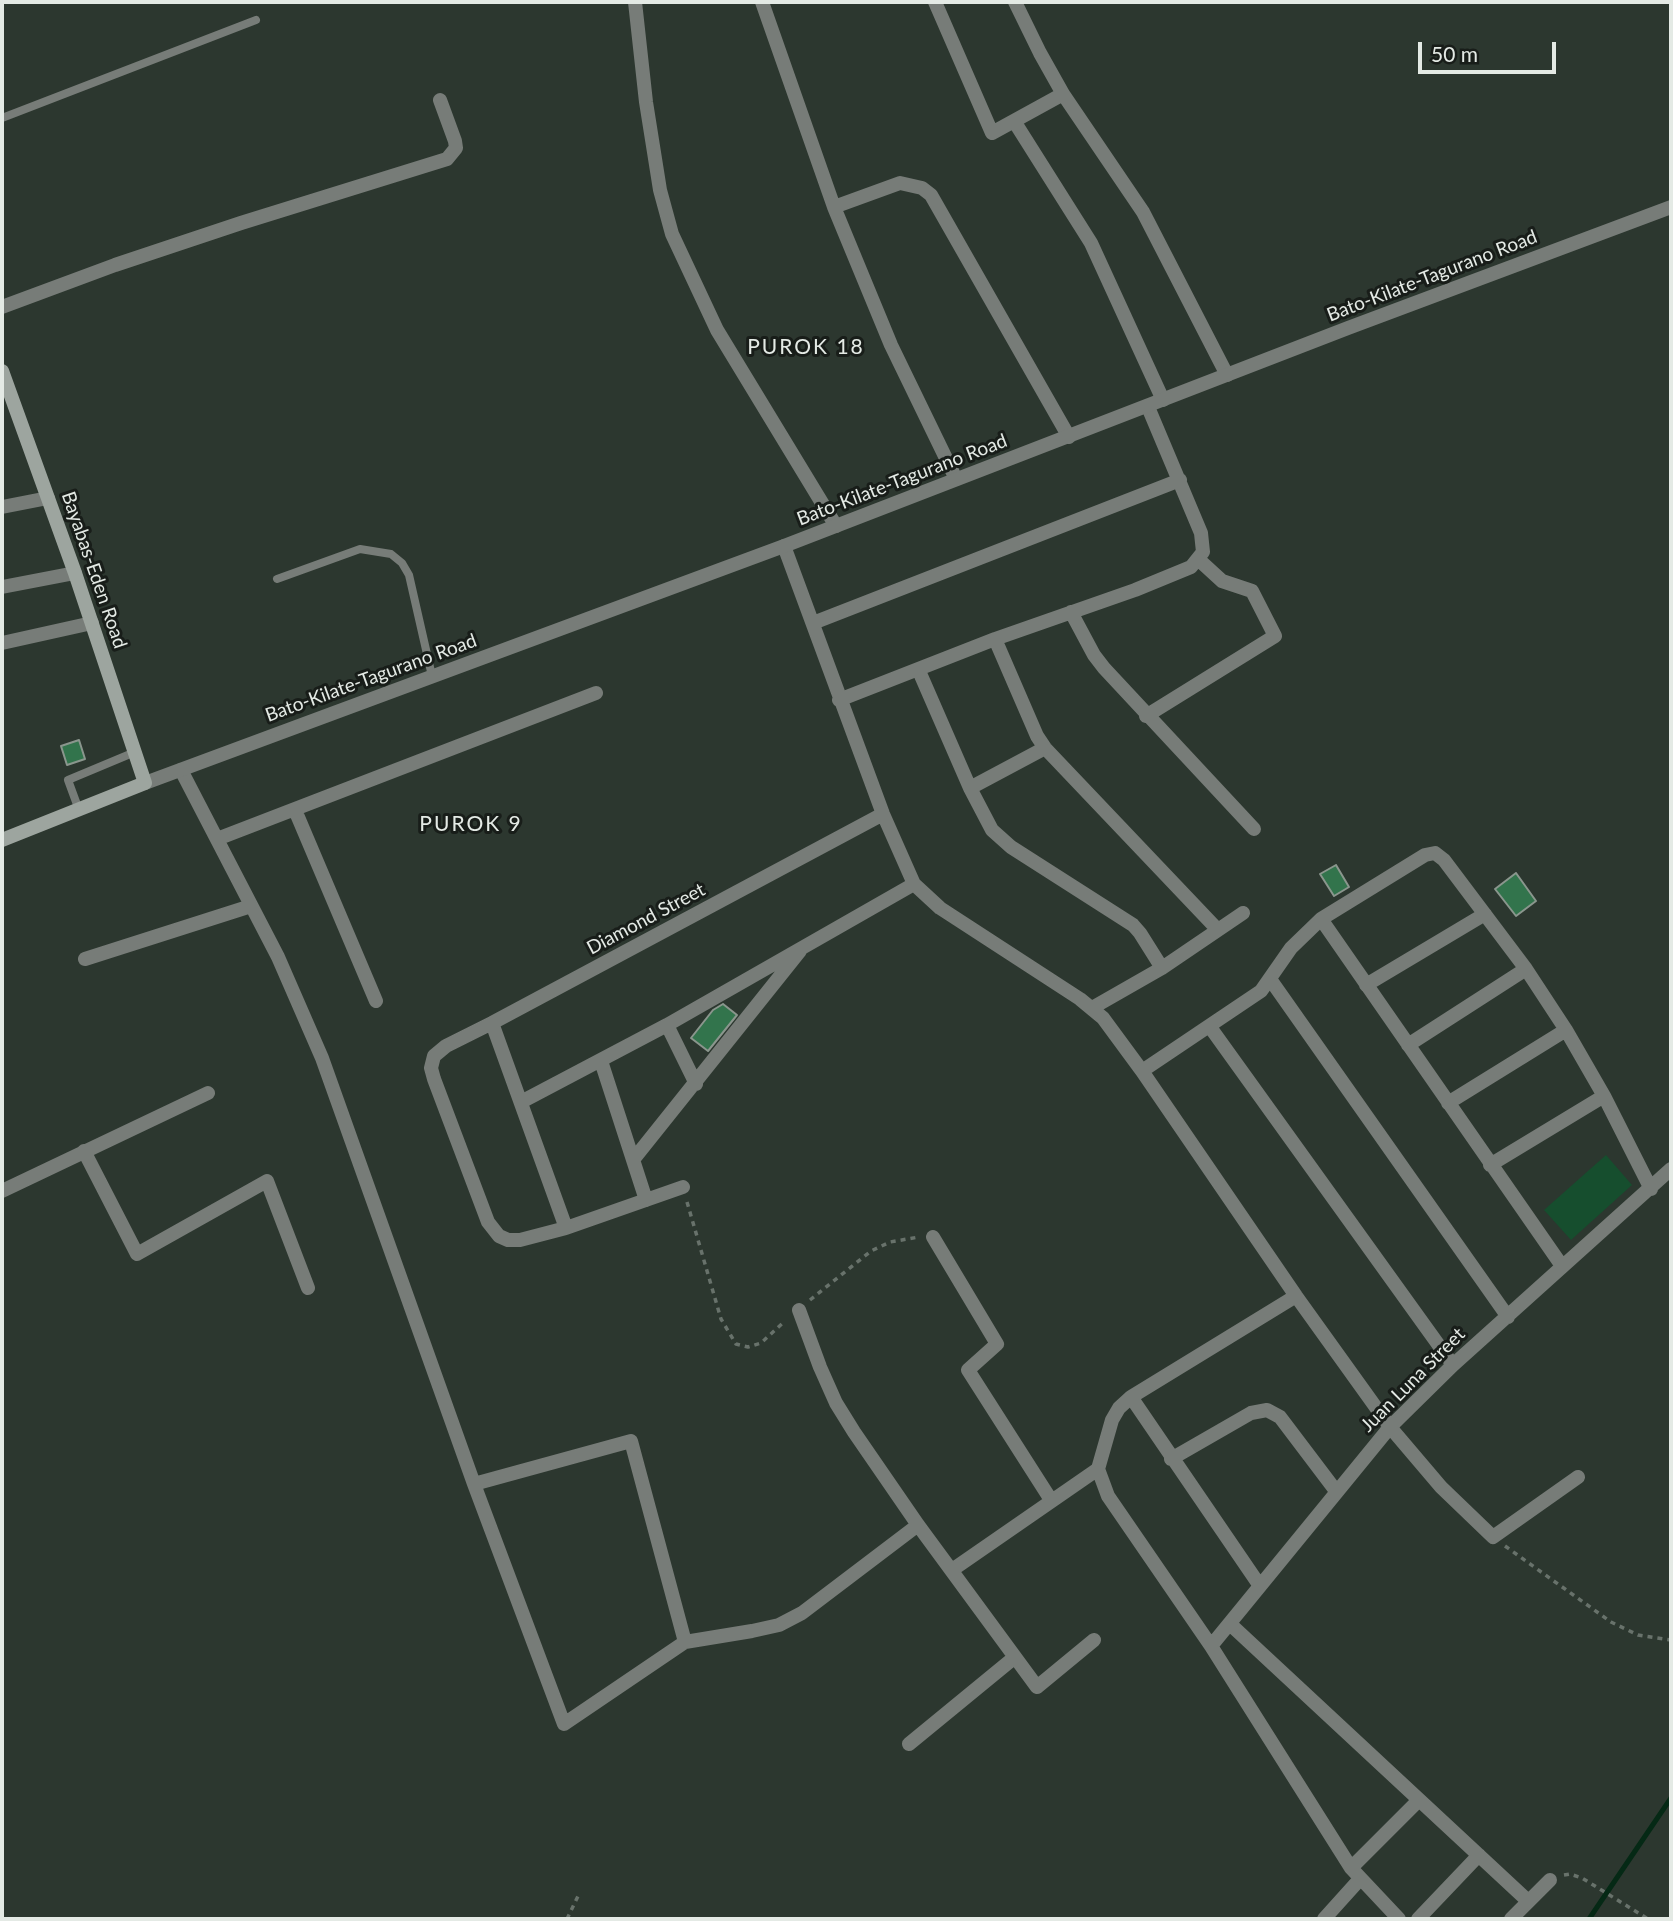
<!DOCTYPE html>
<html>
<head>
<meta charset="utf-8">
<style>
  body { margin:0 }
  #map { position:relative; width:1673px; height:1921px; overflow:hidden; background:#2c372f; font-family:Lato,sans-serif }
  canvas { display:block }
  .frame { position:absolute; inset:0; border:4px solid #e4eae5; pointer-events:none }
  .scale { position:absolute; left:1418px; top:42px; width:138px; height:32px; box-sizing:border-box; border:4px solid #e4eae5; border-top:0; padding-left:9px; font-size:21px; line-height:24px; white-space:nowrap; color:#e4eae5; -webkit-text-stroke:5px #181d19; paint-order:stroke }
</style>
</head>
<body>
<div id="map">
<canvas width="1673" height="1921"></canvas>
<div class="frame"></div>
<div class="scale">50 m</div>
</div>
<script>
const c = document.querySelector('canvas').getContext('2d');
c.lineJoin = 'round';
function fill(path, color) { c.fillStyle = color; c.fill(path, 'evenodd'); }
const toPath = rows => new Path2D(rows.map(r => 'M' + r).join(''));
function trace(path, color, width, dash) { c.strokeStyle = color; c.lineWidth = width; c.lineCap = dash ? 'butt' : 'round'; c.setLineDash(dash || []); c.stroke(path); }
function write(font, color, halo, rows, align = 'center') {
  c.font = font + ' Lato,sans-serif'; c.lineWidth = 6; c.setLineDash([]); c.textBaseline = 'middle'; c.strokeStyle = halo; c.fillStyle = color; for (const [text, x, y, turn = 0] of rows) {
    c.save(); c.translate(x, y); c.rotate((+turn || 0) * Math.PI / 180); c.textAlign = isNaN(turn) ? turn : align; if (halo) c.strokeText(text, 0, 0); c.fillText(text, 0, 0); c.restore();
  }
}
fill(toPath([
  [1606,1155,1632,1185,1571,1240,1544,1210]
]), '#164e2e');
trace(toPath([
  [1589,1919,1671,1798]
]), '#052915', 5);
const building = toPath([
  [79,740,85,759,67,765,61,746,79,740],
  [1336,865,1349,887,1334,896,1320,874,1336,865],
  [1516,873,1536,901,1516,916,1495,889,1516,873],
  [723,1004,737,1015,708,1051,691,1038,713,1010,723,1004]
]);
fill(building, '#32744c');
trace(building, '#8a968d', 2);
trace(toPath([
  [687,1202,721,1319,736,1344,748,1347,761,1343,785,1321],
  [810,1300,871,1251,890,1242,919,1237],
  [1505,1546,1611,1622,1638,1635,1671,1640],
  [1564,1875,1570,1874,1582,1878,1648,1919],
  [567,1919,579,1894]
]), '#68726b', 3.5, [5, 5]);
trace(toPath([
  [2,118,256,20],
  [277,579,360,549,391,554,402,563,409,575,432,676],
  [79,810,68,780,135,752]
]), '#777c78', 8);
trace(toPath([
  [635,2,646,102,660,190,672,234,717,330,836,526],
  [762,2,834,207,891,345,956,479],
  [935,2,992,133,1063,94],
  [1015,2,1040,53,1063,94,1143,212,1227,375],
  [1014,121,1091,243,1163,400],
  [834,207,900,183,922,188,931,195,1069,437],
  [2,307,115,265,241,223,447,159,456,148,455,141,440,100],
  [2,507,48,498],
  [784,546,883,814,914,884,940,908,1080,999,1103,1018,1142,1071,1296,1296,1390,1427,1441,1487,1493,1537,1578,1477],
  [2,587,75,573],
  [1071,612,1094,655,1104,668,1254,829],
  [813,623,1180,480],
  [995,639,1037,736,1045,748,1218,930],
  [2,643,92,623],
  [919,671,970,788,992,830,1011,847,1133,925,1140,933,1162,968],
  [839,700,995,639,1135,590,1191,567,1203,552,1201,533,1148,407],
  [1146,716,1275,636,1252,591,1222,581,1198,559],
  [181,770,278,957,322,1058,474,1484,564,1724,685,1642,752,1631,779,1625,802,1613,918,1525],
  [970,788,1045,748],
  [295,810,376,1001],
  [217,839,596,693],
  [1321,919,1562,1266],
  [85,959,251,906],
  [1270,979,1508,1317],
  [1366,985,1485,914],
  [1092,1008,1162,968,1243,913],
  [492,1023,566,1228],
  [667,1025,696,1084],
  [1210,1027,1453,1365],
  [1408,1045,1526,969],
  [601,1061,646,1200],
  [1142,1071,1261,991,1291,948,1321,919,1425,855,1435,853,1444,860,1526,969,1566,1030,1604,1096,1651,1189],
  [521,1102,667,1025,914,884],
  [1448,1103,1566,1030],
  [84,1151,137,1254,267,1181,308,1288],
  [633,1160,800,951],
  [1490,1165,1604,1096],
  [683,1187,566,1228,520,1240,508,1240,499,1236,488,1222,434,1079,431,1068,434,1056,446,1046,492,1023,883,814],
  [2,1191,208,1093],
  [933,1237,997,1344,968,1370,1051,1500],
  [1296,1296,1131,1397,1119,1408,1112,1420,1098,1469,1108,1496,1211,1646,1351,1868,1399,1919],
  [799,1310,820,1367,836,1403,854,1432,918,1525,1037,1687,1094,1640],
  [1131,1397,1260,1586],
  [1171,1459,1251,1413,1267,1410,1280,1417,1336,1491],
  [474,1484,631,1441,685,1642],
  [952,1570,1098,1469],
  [1230,1624,1528,1901],
  [1211,1646,1390,1427,1453,1365,1671,1169],
  [909,1744,1015,1657],
  [1351,1868,1419,1800],
  [1324,1919,1360,1879],
  [1418,1919,1479,1855],
  [1511,1919,1550,1880]
]), '#777c78', 14);
trace(toPath([
  [145,783,784,546,1348,328,1671,207]
]), '#777c78', 14);
trace(toPath([
  [2,371,75,573,145,783,2,840]
]), '#9da59f', 14);
write('19px', '#e4eae5', '#181d19', [
  ["Bato-Kilate-Tagurano Road",1432,276,-21],
  ["Bato-Kilate-Tagurano Road",902,480,-21],
  ["Bayabas-Eden Road",94,570,71],
  ["Bato-Kilate-Tagurano Road",371,678,-20],
  ["Diamond Street",646,919,-28],
  ["Juan Luna Street",1413,1380,-45]
]);
c.letterSpacing = '2px';
write('21px', '#e4eae5', '#181d19', [
  ["PUROK 18",806,347],
  ["PUROK 9",471,824]
]);
c.letterSpacing = '0px';
</script>
</body>
</html>
